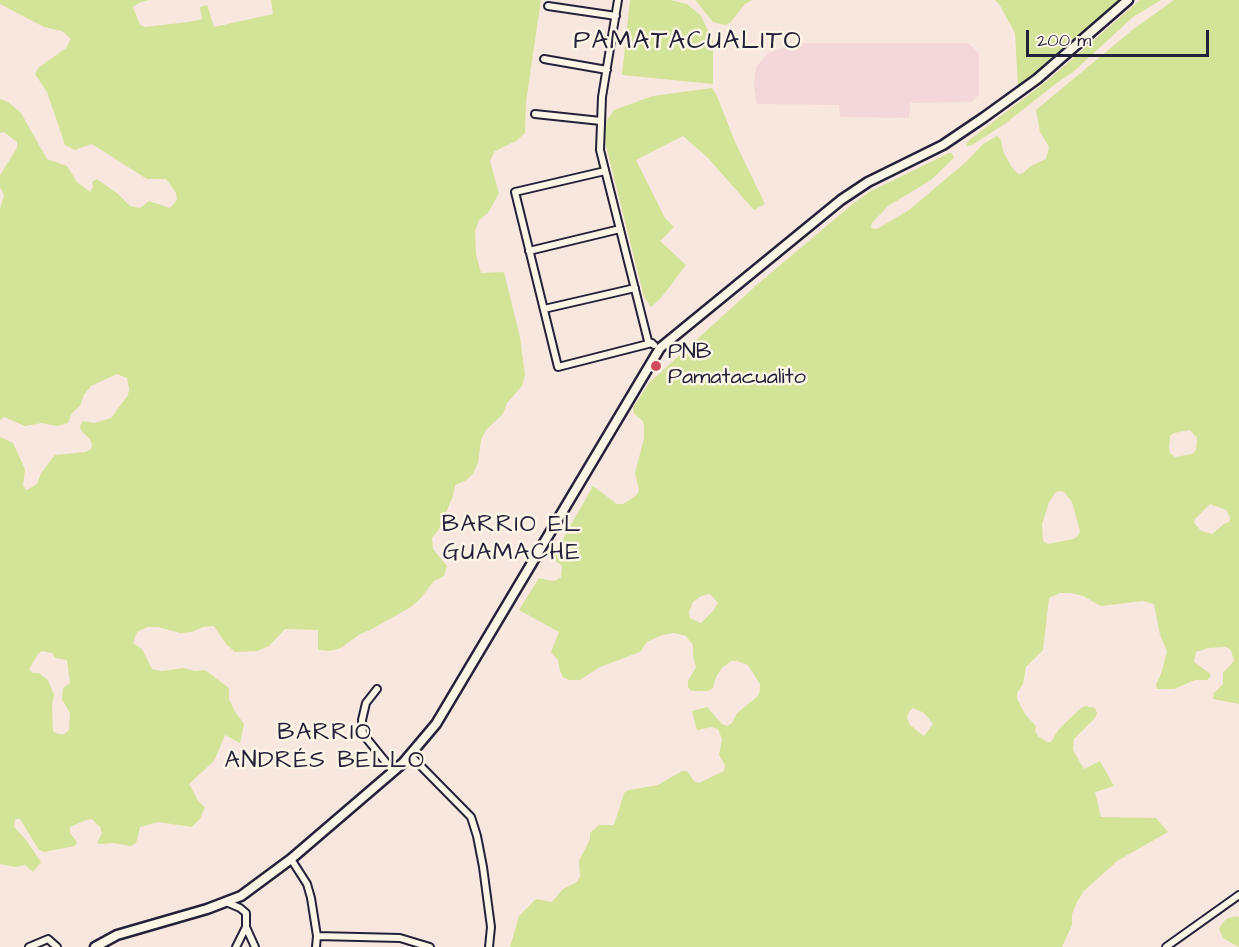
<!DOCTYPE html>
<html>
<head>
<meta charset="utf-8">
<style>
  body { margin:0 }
  #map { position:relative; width:1239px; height:947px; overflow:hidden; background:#f8e7df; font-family:"Architects Daughter",sans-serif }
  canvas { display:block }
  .scale { position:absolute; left:1026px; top:30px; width:183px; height:27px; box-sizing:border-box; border:3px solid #22223b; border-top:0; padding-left:8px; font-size:18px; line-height:21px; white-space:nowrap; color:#22223b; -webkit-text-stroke:4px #fcf5e5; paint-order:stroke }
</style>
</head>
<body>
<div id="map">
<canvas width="1239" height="947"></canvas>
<div class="scale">200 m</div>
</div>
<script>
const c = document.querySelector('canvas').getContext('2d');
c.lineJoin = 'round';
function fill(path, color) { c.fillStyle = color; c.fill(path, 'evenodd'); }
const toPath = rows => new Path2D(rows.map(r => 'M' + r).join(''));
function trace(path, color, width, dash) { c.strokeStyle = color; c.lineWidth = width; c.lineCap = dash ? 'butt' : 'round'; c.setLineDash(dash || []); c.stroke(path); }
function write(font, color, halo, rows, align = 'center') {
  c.font = font + ' "Architects Daughter",sans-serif'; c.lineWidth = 5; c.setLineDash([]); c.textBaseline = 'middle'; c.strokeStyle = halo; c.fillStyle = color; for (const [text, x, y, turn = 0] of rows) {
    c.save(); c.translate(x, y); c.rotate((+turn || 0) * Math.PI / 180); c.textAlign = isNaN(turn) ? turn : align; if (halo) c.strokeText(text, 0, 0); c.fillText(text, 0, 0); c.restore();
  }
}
fill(toPath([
  [797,43,968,43,979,53,979,95,971,102,910,103,909,118,840,117,839,105,757,104,754,86,756,67,768,53]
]), '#f4d7d8');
fill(toPath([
  [0,0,149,0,139,3,133,7,140,25,145,27,189,22,202,19,200,7,207,5,214,27,273,14,271,0,541,0,526,102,525,133,516,141,495,151,490,161,499,193,488,213,479,220,475,231,476,254,481,273,504,272,520,337,525,375,522,386,507,403,503,414,486,430,481,440,478,463,473,474,465,481,455,485,453,496,439,529,432,538,433,549,447,566,444,576,434,581,420,599,411,607,370,630,360,634,341,648,330,651,318,650,318,630,285,629,269,646,257,651,235,652,226,644,214,626,203,627,192,632,180,633,158,627,147,627,137,632,133,643,142,649,152,669,162,671,184,668,195,671,205,670,229,688,229,699,234,710,244,724,240,743,225,735,214,761,189,784,199,802,205,807,200,819,192,827,158,822,140,827,136,843,131,846,113,843,101,844,97,843,102,833,100,827,92,819,86,820,70,827,70,833,77,842,75,846,44,852,39,850,20,819,15,819,14,827,26,840,41,862,33,872,25,865,15,867,0,864,0,437,13,443,25,469,23,486,27,490,37,484,41,473,55,455,85,452,91,449,92,444,90,439,81,431,80,426,83,421,94,423,111,418,128,395,129,389,127,378,117,374,91,386,84,395,80,406,72,413,68,423,57,426,42,423,25,426,4,417,0,420,0,209,4,195,0,187,0,175,17,148,17,142,4,132,0,133,0,99,8,102,21,113,47,159,67,166,77,182,90,192,93,187,92,182,97,179,118,194,130,206,140,208,149,201,170,208,177,200,176,193,166,179,147,179,92,144,75,150,65,145,47,92,35,74,38,68,66,48,71,39,62,31,44,27,0,4],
  [42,651,52,653,55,658,67,660,70,683,63,688,62,699,70,713,69,730,64,734,58,734,53,731,52,706,54,695,48,680,39,673,33,673,29,669,38,654],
  [630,0,670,0,687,4,701,16,713,41,713,84,622,75],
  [695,0,752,0,745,4,730,23,725,25,713,22],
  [995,0,1121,0,1051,62,1018,87,1015,33,999,4],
  [1140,0,1161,0,1133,17,1072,73,1058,82,1006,123,972,145,966,146,968,141,1047,81],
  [1174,0,1239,0,1239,704,1213,699,1214,693,1223,684,1223,673,1234,661,1231,650,1226,647,1208,648,1196,652,1194,662,1208,672,1211,676,1207,680,1195,680,1174,689,1157,689,1156,684,1161,674,1167,651,1160,635,1154,604,1143,601,1101,606,1083,596,1071,593,1060,593,1049,598,1043,650,1026,667,1023,684,1017,693,1017,699,1025,714,1036,726,1035,731,1038,736,1047,742,1051,742,1059,729,1080,709,1085,706,1095,708,1097,713,1095,718,1074,739,1073,750,1084,769,1100,761,1114,786,1095,792,1101,817,1156,818,1168,832,1117,861,1084,891,1077,902,1072,914,1072,925,1062,947,510,947,519,916,536,899,552,902,563,889,577,882,580,877,579,861,590,839,590,833,599,825,614,825,624,793,629,790,658,785,682,771,687,771,694,781,699,783,724,771,725,765,719,755,722,739,718,729,712,727,697,730,692,711,707,707,722,724,727,726,732,723,737,713,758,696,760,691,760,684,748,665,737,661,731,661,722,668,716,677,713,688,708,691,691,691,688,687,688,681,696,667,693,656,693,645,686,636,674,633,662,635,647,642,640,652,600,667,580,680,569,680,563,677,560,671,558,660,551,652,559,632,519,610,539,578,552,581,557,580,561,577,562,566,554,559,555,553,593,486,617,504,623,504,637,495,639,490,635,473,644,438,644,426,643,421,634,414,633,408,649,383,760,282,855,202,869,192,949,153,952,153,954,158,931,180,888,206,872,223,871,228,877,229,909,210,967,161,983,144,997,136,1001,140,1003,151,1011,166,1018,174,1023,173,1031,166,1046,159,1049,147,1040,132,1036,110,1131,31],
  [1190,430,1197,438,1196,450,1192,454,1175,457,1170,453,1169,447,1170,436,1174,433],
  [1059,491,1064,492,1072,502,1080,531,1078,536,1073,539,1048,544,1043,541,1042,524,1049,502,1056,492],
  [1210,504,1226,510,1230,517,1229,522,1224,524,1212,534,1201,531,1194,522,1195,519],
  [710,594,718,603,713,611,701,623,690,618,689,612,693,602,701,596],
  [913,708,924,713,933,724,924,736,910,725,907,717,909,712],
  [712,88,717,96,735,142,765,204,754,210,707,157,683,136,636,160,665,218,674,227,660,241,686,265,661,298,651,307,644,297,606,146,605,133,607,120,614,110,653,96],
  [1236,916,1239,918,1239,947,1223,938,1219,928,1226,919]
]), '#d3e397');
const minor = toPath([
  [618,0,602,97,600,150,648,341,654,345],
  [548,6,616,16],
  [544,59,607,70],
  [535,114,601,121],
  [605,171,515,192,558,367,652,343],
  [529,251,620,229],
  [544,309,635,288],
  [377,689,366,703,362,720,363,734,393,771],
  [411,756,471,817,477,836,483,867,491,927,489,947],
  [291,859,307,884,311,898,317,936,316,947],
  [226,902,240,908,246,913,246,927,236,947],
  [246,927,255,947],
  [317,936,400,938,430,947],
  [29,947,48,939,57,947],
  [1166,947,1239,895]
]);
const highway = toPath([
  [95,947,117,935,207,909,241,896,291,859,403,763,436,724,660,348,841,200,868,182,943,145,983,118,1037,79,1128,0]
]);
trace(minor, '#22223b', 10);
trace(highway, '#22223b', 13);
trace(minor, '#fcf5e5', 6);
trace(highway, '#fcf5e5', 8);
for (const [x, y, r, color] of [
  [656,366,6,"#d1495b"]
]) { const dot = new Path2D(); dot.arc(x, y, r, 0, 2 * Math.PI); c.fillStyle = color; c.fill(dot); trace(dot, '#fcf5e5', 2); }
write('22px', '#22223b', '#fcf5e5', [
  ["PNB",668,353],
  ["Pamatacualito",668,378]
], 'left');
c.letterSpacing = '1.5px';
write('24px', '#22223b', '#fcf5e5', [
  ["BARRIO EL",512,526],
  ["GUAMACHE",512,554],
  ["BARRIO",325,734],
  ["ANDRÉS BELLO",325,762]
]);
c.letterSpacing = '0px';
c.letterSpacing = '1.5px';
write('26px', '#22223b', '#fcf5e5', [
  ["PAMATACUALITO",688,43]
]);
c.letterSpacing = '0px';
</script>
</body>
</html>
